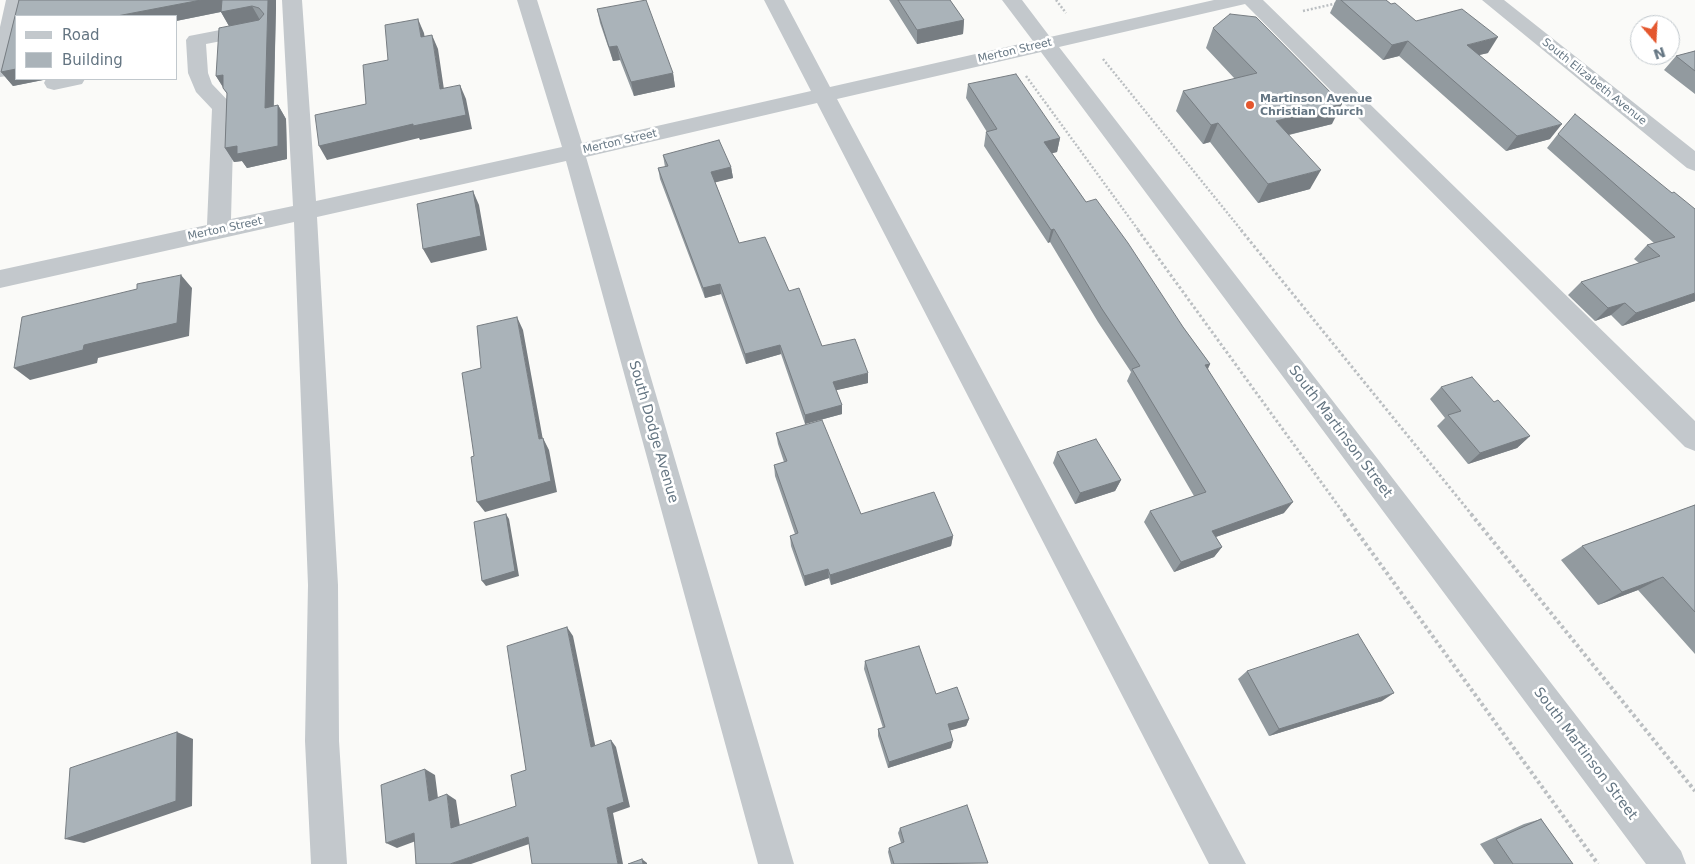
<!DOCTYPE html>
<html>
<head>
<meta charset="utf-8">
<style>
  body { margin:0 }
  #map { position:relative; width:1695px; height:864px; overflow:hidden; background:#fafaf8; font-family:"DejaVu Sans",sans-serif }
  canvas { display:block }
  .legend { position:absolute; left:15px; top:15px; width:162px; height:65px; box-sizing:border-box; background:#fff; border:1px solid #c1c8cd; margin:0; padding:6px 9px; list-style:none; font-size:15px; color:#657683 }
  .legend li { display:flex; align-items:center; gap:10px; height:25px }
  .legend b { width:25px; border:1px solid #c1c8cd }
  .north { position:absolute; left:1630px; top:15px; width:50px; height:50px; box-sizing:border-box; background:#fff; border:1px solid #c1c8cd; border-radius:50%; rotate:161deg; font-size:14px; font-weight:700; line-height:20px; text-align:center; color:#657683 }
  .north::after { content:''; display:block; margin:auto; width:18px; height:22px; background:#e4572e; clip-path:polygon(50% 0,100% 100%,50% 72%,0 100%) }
</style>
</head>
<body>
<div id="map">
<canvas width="1695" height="864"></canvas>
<ul class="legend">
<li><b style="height:6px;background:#c3c8cc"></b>Road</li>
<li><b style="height:14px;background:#aab3b9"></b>Building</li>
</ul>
<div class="north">N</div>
</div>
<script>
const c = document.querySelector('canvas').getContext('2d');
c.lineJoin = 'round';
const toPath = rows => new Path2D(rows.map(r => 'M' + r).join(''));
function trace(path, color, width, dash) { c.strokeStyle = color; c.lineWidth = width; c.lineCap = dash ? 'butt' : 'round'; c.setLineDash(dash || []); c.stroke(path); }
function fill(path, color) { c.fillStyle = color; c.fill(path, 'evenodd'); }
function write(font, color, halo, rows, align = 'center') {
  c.font = font + ' "DejaVu Sans",sans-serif'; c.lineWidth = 5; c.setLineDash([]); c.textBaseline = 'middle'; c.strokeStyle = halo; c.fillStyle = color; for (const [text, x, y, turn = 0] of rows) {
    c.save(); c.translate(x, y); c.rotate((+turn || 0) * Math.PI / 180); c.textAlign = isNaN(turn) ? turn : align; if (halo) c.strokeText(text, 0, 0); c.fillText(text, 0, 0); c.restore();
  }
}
trace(toPath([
  [1056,0,1066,13],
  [1303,11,1338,3],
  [1103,59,1242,231],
  [1026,76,1139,231]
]), '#bbbfc2', 2.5, [2, 2]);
trace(toPath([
  [1138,230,1345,515],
  [1241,230,1472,515]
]), '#bbbfc2', 3, [2.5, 2.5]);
trace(toPath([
  [1344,514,1598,864],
  [1471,514,1695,791]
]), '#bbbfc2', 4, [3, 3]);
fill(toPath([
  [6,0,26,0,22,16,16,16,16,43,10,71,7,76,0,77,0,27,6,0],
  [282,0,302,0,316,201,562,147,517,0,537,0,582,143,811,91,764,0,784,0,830,87,1033,41,1002,0,1022,0,1050,37,1214,0,1263,0,1695,421,1695,451,1685,447,1245,4,1059,47,1681,851,1686,864,1646,864,1041,52,837,99,1246,864,1209,864,817,103,586,157,794,864,758,864,566,161,317,217,338,585,339,741,347,864,311,864,305,741,308,585,294,222,0,288,0,270,207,225,212,109,196,92,188,73,186,40,189,36,256,23,263,25,266,29,263,33,206,44,208,73,212,84,234,107,231,219,293,206,282,0],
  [1482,0,1504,0,1695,151,1695,171,1687,168,1482,0],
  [46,79,85,79,82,84,54,90,47,88,44,83,46,79]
]), '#c3c8cc');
fill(toPath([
  [19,0,276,0,274,106,278,105,286,119,287,159,247,168,242,161,234,162,225,148,227,94,216,76,229,26,221,12,176,21,176,16,16,16,16,79,44,79,43,80,13,86,1,72],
  [889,0,950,0,964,20,963,34,917,44],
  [1336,0,1386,0,1391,4,1416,21,1488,53,1479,55,1550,139,1506,151,1399,56,1383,60,1330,13],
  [597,9,673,73,675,87,634,96,620,60,613,61,600,23],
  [1213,28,1332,124,1289,135,1310,189,1258,203,1210,142,1203,144,1176,111,1183,91,1235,79,1206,48],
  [1695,51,1695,94,1664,70,1676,56],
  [968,84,1060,138,1057,152,1052,153,1086,202,1183,327,1210,364,1208,369,1284,513,1216,537,1222,547,1214,557,1174,572,1144,522,1150,511,1194,496,1127,381,1131,372,1098,322,1050,242,1048,243,984,146,986,132,987,132,966,98],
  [1558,134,1672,193,1695,301,1622,326,1611,315,1595,321,1568,295,1581,282,1639,263,1634,259,1647,245,1654,243,1547,148],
  [663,155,731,167,733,178,715,182,739,243,789,291,822,346,868,383,836,390,842,405,842,414,805,424,781,354,746,364,721,294,705,298,660,179,658,168,665,167],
  [1441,387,1494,402,1530,436,1517,448,1468,464,1437,426,1445,418,1430,399],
  [776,433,861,514,953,536,951,546,831,585,829,578,805,586,791,546,790,536,795,534,775,476,774,465,784,462,778,444],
  [1057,452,1121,480,1115,491,1075,504,1053,463],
  [1695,505,1695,654,1638,590,1598,605,1561,560,1582,546],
  [865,661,936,694,969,719,966,726,950,730,951,748,888,768,878,736,878,729,883,728,864,669],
  [1247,671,1382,701,1269,736,1238,679],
  [1541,819,1573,864,1494,864,1480,844,1524,824],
  [900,828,988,863,891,864,888,852,889,848,901,843,898,833]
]), '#929a9f');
fill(toPath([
  [201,0,224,0,230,10,176,21,176,16,117,16],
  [268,0,276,0,276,8,273,122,265,108],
  [252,6,260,20,229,26,221,12],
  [418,19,424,33,427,51,421,37],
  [964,20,963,34,917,44,917,30],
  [432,35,438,49,446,103,440,89],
  [1498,37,1488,53,1457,60,1467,45],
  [1408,41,1399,56,1383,60,1392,45],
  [617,46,620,60,613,61,609,47],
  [16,69,16,79,44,79,43,80,13,86,1,72],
  [673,73,675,87,634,96,631,82],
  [223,75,225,90,216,76],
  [460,85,466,99,472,129,420,140,419,138,327,160,319,146],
  [1342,104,1332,124,1267,140,1276,121],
  [278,105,286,119,287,159,247,168,242,161,234,162,225,148],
  [1218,123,1210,142,1203,144,1211,125],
  [1562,124,1550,139,1506,151,1517,136],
  [1060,138,1057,152,1041,156,1044,142],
  [731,167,733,178,713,183,711,172],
  [1321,170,1310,189,1258,203,1268,184],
  [473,191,479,205,487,250,431,263,423,249],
  [1054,229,1050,242,1048,243,1051,230],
  [181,275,192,288,189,336,98,358,97,363,30,380,14,368,84,345],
  [720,284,721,294,705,298,703,288],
  [1695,293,1695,301,1622,326,1636,313],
  [1625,303,1611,315,1595,321,1608,308],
  [517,317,523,330,545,451,539,439],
  [780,345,781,354,746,364,745,354],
  [1210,364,1204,376,1205,365],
  [868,373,868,383,833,391,833,382],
  [842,405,842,414,805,424,805,415],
  [1530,436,1517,448,1468,464,1480,453],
  [543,438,549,450,557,492,485,512,477,502],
  [1121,480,1115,491,1075,504,1080,493],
  [1293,502,1284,513,1204,541,1212,531],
  [506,514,509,519,519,576,486,586,482,581],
  [953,536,951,546,831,585,830,575],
  [1222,547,1214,557,1174,572,1181,562],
  [828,569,829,578,805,586,804,576],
  [1663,577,1638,590,1598,605,1622,592],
  [567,627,573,636,597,754,591,747],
  [1394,693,1382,701,1269,736,1279,729],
  [969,719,966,726,945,732,948,724],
  [177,732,193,739,192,806,84,843,65,839],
  [611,740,616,747,630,807,613,813,623,864,618,864,607,808],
  [953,741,951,748,888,768,889,762],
  [425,769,435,775,439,806,429,801],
  [447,794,456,800,461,833,451,828],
  [414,833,424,838,397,848,386,843],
  [528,837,535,842,471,864,450,864],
  [642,859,647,863,647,864,643,864]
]), '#777d82');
const building = toPath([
  [19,0,201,0,117,16,16,16,16,69,1,72,19,0],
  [222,0,268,0,265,108,278,105,278,146,237,154,237,146,225,148,227,93,223,88,223,75,216,76,219,28,259,20,264,14,259,8,252,6,221,12,222,0],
  [646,0,673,73,631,82,617,46,609,47,597,9,646,0],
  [898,0,950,0,964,20,917,30,898,0],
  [1341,0,1386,0,1391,4,1395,3,1416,21,1462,9,1498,37,1467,45,1562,124,1517,136,1408,41,1392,45,1341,0],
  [1230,14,1256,17,1342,104,1276,121,1321,170,1268,184,1218,123,1211,125,1183,91,1257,73,1213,28,1230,14],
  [418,19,421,37,432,35,440,89,460,85,466,115,413,126,413,124,319,146,315,115,366,104,363,65,388,60,385,25,418,19],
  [1695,51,1695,71,1676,56,1695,51],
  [1016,74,1060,138,1044,142,1086,202,1096,199,1128,243,1183,327,1210,364,1205,365,1293,502,1212,531,1222,547,1181,562,1150,511,1206,492,1132,369,1140,366,1102,309,1054,229,1051,230,986,132,997,129,968,84,1016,74],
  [1575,114,1672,193,1674,192,1695,209,1695,293,1636,313,1625,303,1608,308,1581,282,1660,256,1647,245,1675,237,1558,134,1575,114],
  [719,140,731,167,711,172,739,243,765,237,789,291,799,288,822,346,855,339,868,373,833,382,842,405,805,415,780,345,745,354,720,284,703,288,658,168,668,166,663,155,719,140],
  [473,191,481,236,423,249,417,204,473,191],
  [181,275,177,323,84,345,83,350,14,368,22,317,137,289,137,284,181,275],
  [517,317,539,439,543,438,551,481,477,502,471,457,474,456,462,373,481,368,477,326,517,317],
  [1472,377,1494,402,1498,400,1530,436,1480,453,1448,415,1461,411,1441,387,1472,377],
  [822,420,861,514,934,492,953,536,830,575,828,569,804,576,790,536,798,533,774,465,787,461,776,433,822,420],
  [1096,439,1121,480,1080,493,1057,452,1096,439],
  [1695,505,1695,612,1663,577,1622,592,1582,546,1695,505],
  [506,514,515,571,482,581,474,522,506,514],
  [567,627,591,747,611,740,624,802,607,808,618,864,532,864,528,837,450,864,416,864,414,833,386,843,381,785,425,769,429,801,447,794,451,828,516,806,511,775,526,770,507,646,567,627],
  [1358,634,1394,693,1279,729,1247,671,1358,634],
  [919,646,936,694,957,687,969,719,948,724,953,741,889,762,878,729,885,727,865,661,919,646],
  [177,732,176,801,65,839,70,768,177,732],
  [967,805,988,863,894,864,889,848,904,842,900,828,967,805],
  [1541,819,1573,864,1513,864,1496,839,1541,819],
  [642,859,643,864,628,864,642,859]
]);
fill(building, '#aab3b9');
trace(building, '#777d82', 1);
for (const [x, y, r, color] of [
  [1250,105,5,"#e4572e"]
]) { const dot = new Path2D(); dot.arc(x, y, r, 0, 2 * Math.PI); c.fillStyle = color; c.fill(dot); trace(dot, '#fff', 2); }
write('11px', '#657683', '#fff', [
  ["Merton Street",1015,51,-13],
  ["South Elizabeth Avenue",1594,82,39],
  ["Merton Street",620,142,-13],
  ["Merton Street",225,229,-12]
]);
write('bold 11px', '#657683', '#fff', [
  ["Martinson Avenue",1260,99],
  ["Christian Church",1260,112]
], 'left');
write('14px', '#657683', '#fff', [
  ["South Dodge Avenue",653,432,74],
  ["South Martinson Street",1340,432,53],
  ["South Martinson Street",1585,754,53]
]);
</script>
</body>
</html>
